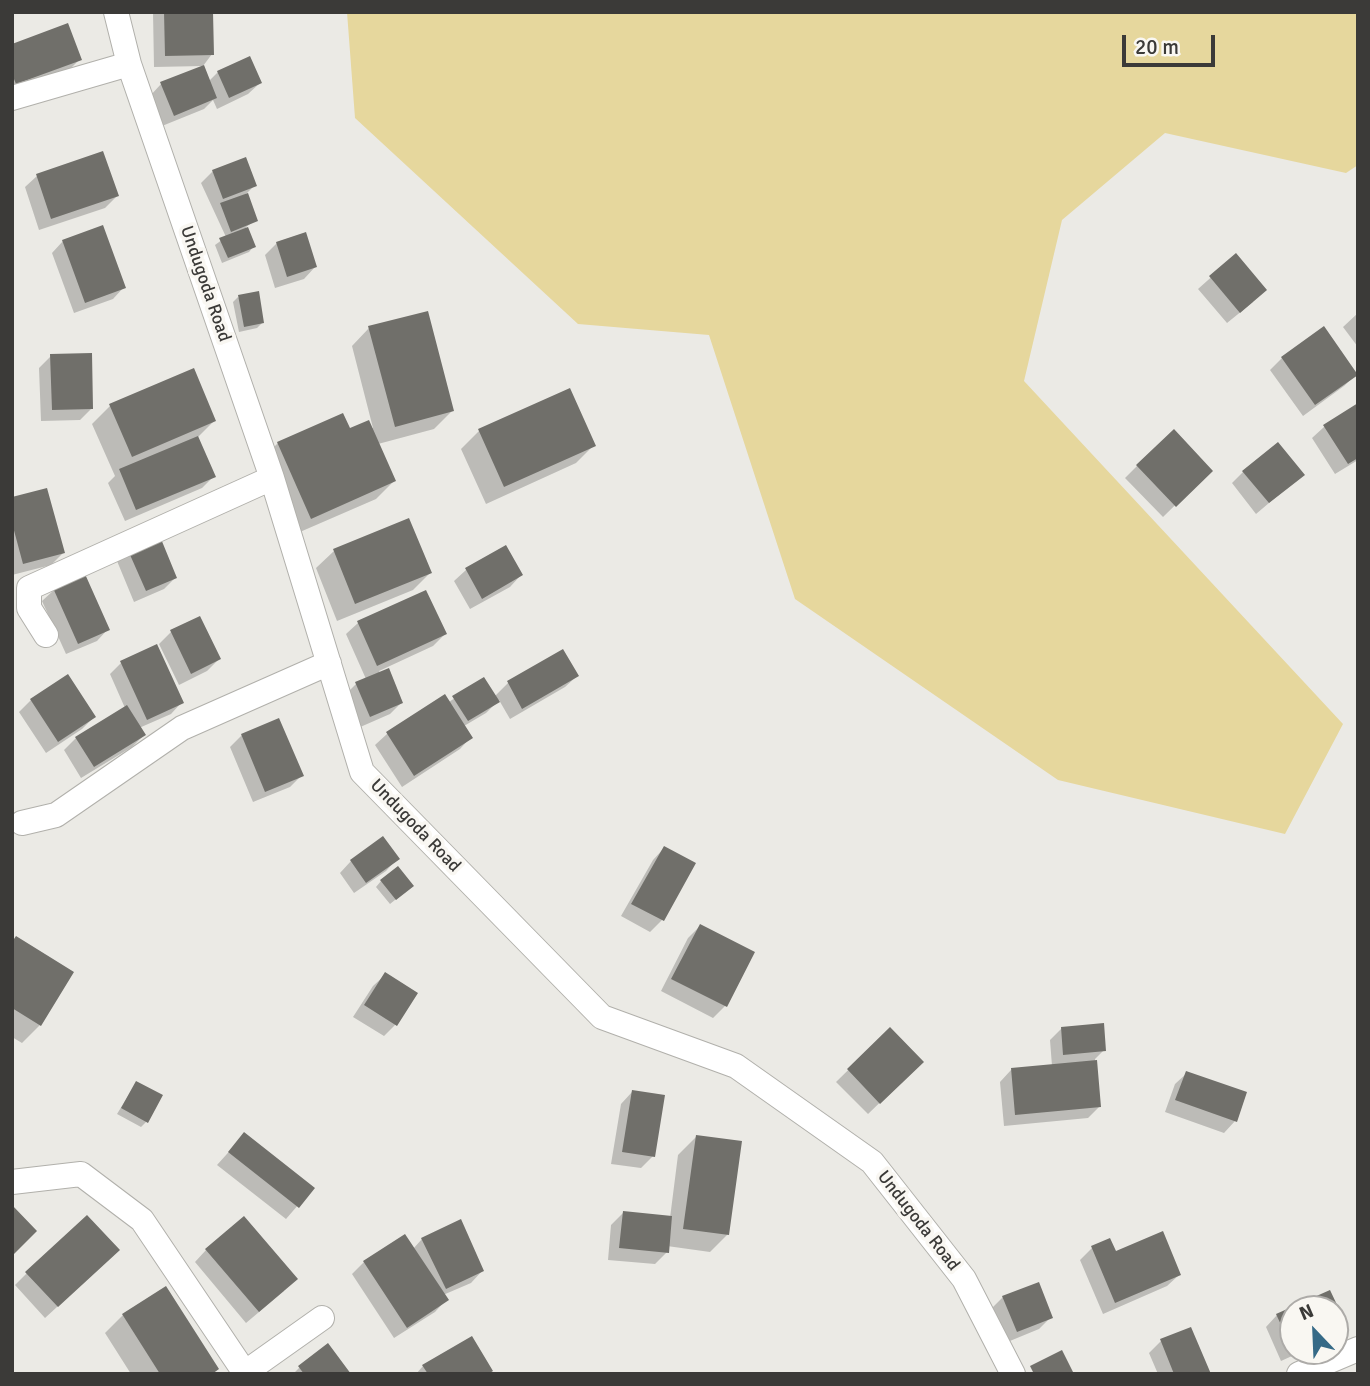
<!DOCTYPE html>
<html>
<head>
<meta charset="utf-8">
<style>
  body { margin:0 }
  #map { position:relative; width:1370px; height:1386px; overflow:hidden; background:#ebeae5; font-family:Signika,sans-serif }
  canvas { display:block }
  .frame { position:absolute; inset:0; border:14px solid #3b3a38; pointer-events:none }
  .north { position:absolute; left:1279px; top:1295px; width:70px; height:70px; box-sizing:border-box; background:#f9f7f2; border:2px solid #adaba8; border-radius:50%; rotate:337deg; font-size:19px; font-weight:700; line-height:28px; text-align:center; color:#3b3a38 }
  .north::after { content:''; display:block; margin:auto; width:24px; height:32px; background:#366a87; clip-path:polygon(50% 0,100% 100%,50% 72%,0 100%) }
  .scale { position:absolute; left:1122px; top:35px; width:93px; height:32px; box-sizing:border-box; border:4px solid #3b3a38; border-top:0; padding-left:9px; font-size:21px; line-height:24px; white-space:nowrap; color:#3b3a38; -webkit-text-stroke:5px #f9f7f2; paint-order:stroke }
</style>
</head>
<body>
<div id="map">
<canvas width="1370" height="1386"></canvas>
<div class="frame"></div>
<div class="north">N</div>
<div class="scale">20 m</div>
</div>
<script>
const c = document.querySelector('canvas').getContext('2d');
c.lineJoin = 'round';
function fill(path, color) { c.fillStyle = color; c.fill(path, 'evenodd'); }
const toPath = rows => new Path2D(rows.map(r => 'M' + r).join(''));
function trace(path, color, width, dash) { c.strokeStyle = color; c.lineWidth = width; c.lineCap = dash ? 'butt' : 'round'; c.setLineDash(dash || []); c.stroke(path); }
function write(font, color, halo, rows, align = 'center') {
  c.font = font + ' Signika,sans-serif'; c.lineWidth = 7; c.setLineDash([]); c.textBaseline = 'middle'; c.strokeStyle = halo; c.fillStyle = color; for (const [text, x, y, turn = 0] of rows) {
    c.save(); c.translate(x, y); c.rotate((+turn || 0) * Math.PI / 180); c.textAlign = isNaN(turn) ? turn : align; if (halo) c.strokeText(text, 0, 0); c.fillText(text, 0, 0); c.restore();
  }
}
fill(toPath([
  [347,12,1358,12,1358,165,1346,173,1165,133,1062,220,1024,381,1343,724,1285,834,1058,780,795,599,709,335,578,324,355,118]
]), '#e6d79d');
fill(toPath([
  [153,12,212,12,212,54,203,66,154,67],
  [12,45,80,59,68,71,12,91],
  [218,72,260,83,248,94,217,109,213,100,204,109,162,126,150,96,161,84,209,81],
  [213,171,255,185,246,194,256,220,246,227,254,246,249,252,222,263,215,245,226,237,201,183],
  [37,176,117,196,105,208,39,230,25,187],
  [63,241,124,287,113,299,74,313,52,253],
  [277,243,315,267,304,279,275,288,265,255],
  [1235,256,1253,302,1227,323,1198,289],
  [238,297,262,323,257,328,239,332,233,302],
  [1358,313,1358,347,1343,327],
  [369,328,452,411,434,429,378,444,394,481,376,499,293,535,260,461,278,443,373,428,352,346],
  [1324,329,1356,375,1344,386,1303,416,1270,370,1282,358],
  [51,356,92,408,80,420,41,421,39,368],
  [1358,405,1358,460,1335,474,1312,438,1324,427],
  [110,406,214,421,197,438,214,476,202,488,125,521,108,483,115,476,92,424],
  [479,431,594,445,576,463,486,504,461,449],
  [1137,466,1210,471,1163,517,1125,478],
  [1243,472,1302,475,1256,514,1232,483],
  [12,499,63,553,51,565,12,575],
  [408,520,430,573,413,590,337,621,316,568,334,551],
  [505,547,521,575,510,587,470,609,454,581,466,570],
  [128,549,175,578,164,589,134,602,117,561],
  [54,590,108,629,97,641,66,654,42,601],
  [425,592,445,634,433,646,379,671,401,703,390,714,358,728,344,696,356,684,366,679,346,634,358,623],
  [199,618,219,659,207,671,179,685,159,644,171,632],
  [121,663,182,702,171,714,139,728,144,735,132,747,81,778,64,750,76,738,125,708,110,674],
  [577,676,565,687,510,719,499,700,486,713,464,726,471,737,460,749,402,787,375,745,387,734,449,702,483,679,494,697,508,683],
  [31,700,94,717,82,729,46,753,19,712],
  [242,735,302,775,290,787,253,802,230,747],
  [664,848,693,864,662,920,650,932,621,916,653,860],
  [397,859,386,871,354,893,340,873,351,861],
  [381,881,406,891,390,904,376,887],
  [700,926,753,953,725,1006,713,1018,661,991,688,938],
  [12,942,40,1025,22,1043,12,1037],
  [385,975,395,1025,384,1036,353,1017,373,986],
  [1062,1028,1104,1050,1095,1059,1100,1106,1088,1118,1004,1126,1000,1082,1011,1070,1052,1066,1050,1040],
  [890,1029,922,1062,868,1114,836,1082],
  [1187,1073,1235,1121,1224,1133,1165,1112,1175,1084],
  [136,1083,146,1122,141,1127,117,1114],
  [632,1092,653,1156,641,1168,611,1164,621,1104],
  [244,1135,312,1189,286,1219,217,1165],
  [696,1137,728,1234,710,1252,667,1246,667,1252,655,1264,608,1260,611,1225,623,1213,670,1218,678,1155],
  [422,1239,482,1271,471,1283,443,1295,446,1300,435,1312,394,1338,352,1274,364,1262,413,1249],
  [1092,1248,1115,1253,1179,1275,1167,1286,1103,1314,1080,1260],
  [206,1250,284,1291,246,1323,195,1262],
  [106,1262,45,1318,15,1285,27,1273],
  [166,1288,212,1374,131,1374,105,1333,123,1315],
  [1329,1292,1344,1326,1335,1335,1335,1309,1293,1309,1293,1351,1303,1351,1281,1361,1266,1327,1277,1315],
  [1003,1297,1051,1317,1039,1329,1005,1343,991,1309],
  [1161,1341,1209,1374,1158,1374,1149,1353],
  [423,1366,488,1374,416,1374],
  [299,1368,349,1374,293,1374]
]), '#0003');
fill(toPath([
  [164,12,213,12,214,55,165,56],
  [68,23,82,60,16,84,12,74,12,44],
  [250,56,262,83,229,98,217,71],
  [204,65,217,98,174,116,160,82],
  [103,151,119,196,51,219,36,174],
  [246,157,257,186,223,199,212,170],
  [248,193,258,221,231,232,220,203],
  [103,225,126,288,85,303,62,240],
  [248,227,256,247,228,258,219,238],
  [306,232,317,267,287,277,276,242],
  [1236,253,1267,290,1240,313,1209,276],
  [259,291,264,323,244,327,238,295],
  [428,311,454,411,395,427,368,326],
  [1324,326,1358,375,1315,405,1281,357],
  [92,353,93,409,52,410,50,354],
  [194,368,216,421,132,457,109,404],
  [570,388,596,446,504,487,478,429],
  [1358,403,1358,458,1348,464,1323,425],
  [343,413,350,428,369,420,396,481,311,519,277,442],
  [1174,429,1213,471,1176,507,1136,465],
  [198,436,216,477,136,510,119,469],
  [1278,442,1305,475,1269,503,1242,471],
  [47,488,65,553,23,564,12,523,12,497],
  [409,518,432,573,355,604,333,549],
  [159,534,177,578,146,591,127,548],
  [506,545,523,575,482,599,465,568],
  [85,574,110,630,78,644,53,588],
  [426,590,447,634,377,666,357,621],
  [200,616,221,659,191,674,170,630],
  [157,644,184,703,147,720,120,661],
  [563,649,579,676,522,709,507,681],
  [389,668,403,703,370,717,355,682],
  [68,674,96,717,58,742,30,699],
  [484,677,500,702,468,721,452,696],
  [445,694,473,738,414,776,386,732],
  [127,705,146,735,94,767,75,737],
  [279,718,304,776,265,792,241,734],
  [383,836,400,859,366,883,350,860],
  [664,846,696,863,664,921,631,904],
  [398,866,414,886,396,900,380,880],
  [700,924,755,952,727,1007,671,979],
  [16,936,74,972,41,1026,12,1008,12,942],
  [385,972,418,993,397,1026,364,1005],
  [1104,1023,1106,1051,1063,1055,1061,1027],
  [890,1027,924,1062,880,1104,847,1069],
  [1097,1060,1101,1107,1015,1115,1011,1068],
  [1186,1071,1247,1092,1237,1122,1175,1100],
  [136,1081,163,1095,148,1123,121,1108],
  [632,1090,665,1095,655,1157,622,1152],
  [244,1132,315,1188,299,1208,228,1152],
  [696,1135,742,1141,729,1235,683,1229],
  [12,1205,37,1231,12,1256],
  [623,1211,672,1216,669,1253,619,1248],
  [87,1215,120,1250,58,1307,25,1272],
  [244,1216,298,1279,259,1312,205,1249],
  [461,1219,484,1271,446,1289,421,1238],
  [1163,1231,1181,1275,1115,1303,1091,1246,1110,1238,1116,1251],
  [405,1234,449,1300,407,1328,363,1261],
  [1039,1282,1053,1318,1017,1332,1002,1296],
  [166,1286,219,1369,212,1374,160,1374,122,1314],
  [1330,1290,1347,1326,1335,1331,1335,1309,1293,1309,1293,1351,1276,1314],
  [1191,1327,1211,1374,1174,1374,1160,1339],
  [472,1336,493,1371,488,1374,428,1374,422,1365],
  [328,1343,351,1374,304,1374,298,1366],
  [1062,1350,1074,1374,1034,1374,1030,1366]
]), '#706f6a');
const street = toPath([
  [116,12,129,64,272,478,362,772,602,1017,736,1066,872,1162,964,1279,1013,1374],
  [12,98,129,64],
  [46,635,29,608,29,588,272,478],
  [22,823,56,815,182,728,329,663],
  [12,1182,81,1174,142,1220,245,1373],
  [243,1374,322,1318],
  [1299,1374,1358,1349]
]);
trace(street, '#b1b0ab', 26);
trace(street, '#fff', 24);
write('18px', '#3b3a38', '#f9f7f2', [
  ["Undugoda Road",205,284,71],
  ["Undugoda Road",415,826,46],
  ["Undugoda Road",918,1221,52]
]);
</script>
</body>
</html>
